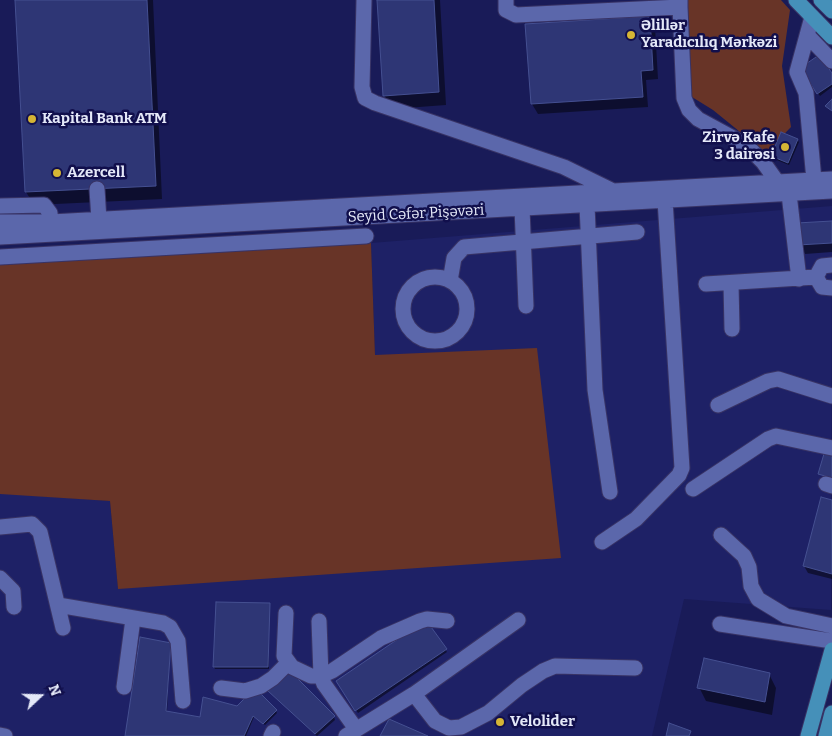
<!DOCTYPE html>
<html>
<head>
<meta charset="utf-8">
<style>
  body { margin:0 }
  #map { position:relative; width:832px; height:736px; overflow:hidden; background:#191b58; font-family:Bitter,serif }
  canvas { display:block }
  .north { position:absolute; left:15px; top:671px; width:50px; height:50px; -webkit-text-stroke:4px #110f4c; paint-order:stroke; rotate:69deg; font-size:14px; font-weight:700; line-height:20px; text-align:center; color:#e4e8f8 }
  .north::after { content:''; display:block; margin:auto; width:18px; height:22px; background:#e4e8f8; clip-path:polygon(50% 0,100% 100%,50% 72%,0 100%) }
</style>
</head>
<body>
<div id="map">
<canvas width="832" height="736"></canvas>
<div class="north">N</div>
</div>
<script>
const c = document.querySelector('canvas').getContext('2d');
c.lineJoin = 'round';
function fill(path, color) { c.fillStyle = color; c.fill(path, 'evenodd'); }
const toPath = rows => new Path2D(rows.map(r => 'M' + r).join(''));
function trace(path, color, width, dash) { c.strokeStyle = color; c.lineWidth = width; c.lineCap = dash ? 'butt' : 'round'; c.setLineDash(dash || []); c.stroke(path); }
function write(font, color, halo, rows, align = 'center') {
  c.font = font + ' Bitter,serif'; c.lineWidth = 5; c.setLineDash([]); c.textBaseline = 'middle'; c.strokeStyle = halo; c.fillStyle = color; for (const [text, x, y, turn = 0] of rows) {
    c.save(); c.translate(x, y); c.rotate((+turn || 0) * Math.PI / 180); c.textAlign = isNaN(turn) ? turn : align; if (halo) c.strokeText(text, 0, 0); c.fillText(text, 0, 0); c.restore();
  }
}
fill(toPath([
  [832,206,831,610,684,599,652,736,0,736,0,493,110,501,118,588,375,355,371,243]
]), '#1e2166');
fill(toPath([
  [684,0,781,0,790,10,782,66,791,127,766,153,713,110,692,97],
  [371,243,375,355,537,348,561,558,118,589,110,501,0,494,0,261]
]), '#683427');
fill(toPath([
  [17,0,153,0,162,199,34,205,26,192],
  [378,0,440,0,446,105,392,109,384,95],
  [649,17,655,27,658,79,646,80,648,107,538,114,532,104,527,25],
  [801,69,832,75,832,87,820,96],
  [797,140,799,142,789,165,774,159,772,156],
  [832,222,832,252,805,254,799,244],
  [832,501,832,579,808,573,804,566],
  [269,604,269,669,215,669,214,667],
  [426,621,447,652,358,713,337,681],
  [170,644,167,712,201,718,238,707,276,711,277,713,265,725,254,717,246,736,126,736],
  [769,674,776,688,772,715,706,701,699,687],
  [272,694,334,717,335,720,317,736]
]), '#0007');
const building = toPath([
  [15,0,147,0,156,186,25,192,15,0],
  [377,0,434,0,439,92,383,96,377,0],
  [650,16,653,70,641,71,643,97,531,104,525,24,650,16],
  [819,55,832,73,832,84,817,94,800,68,819,55],
  [832,99,832,111,825,106,832,99],
  [781,132,798,139,788,163,771,156,781,132],
  [832,221,832,243,798,245,797,223,832,221],
  [826,447,832,449,832,478,818,474,826,447],
  [821,497,832,500,832,574,803,566,821,497],
  [216,602,270,603,268,667,213,667,216,602],
  [426,620,447,649,355,711,336,681,426,620],
  [140,637,171,643,166,711,200,717,203,697,237,706,255,688,277,710,263,724,253,716,244,736,125,736,140,637],
  [704,658,770,673,765,702,697,688,704,658],
  [290,671,335,716,315,734,268,691,290,671],
  [389,719,428,736,380,736,389,719],
  [669,723,691,731,689,736,666,736,669,723]
]);
fill(building, '#2e3675');
trace(building, '#455091', 1);
const minor = toPath([
  [364,0,362,87,365,98,375,103,564,167,613,191],
  [506,0,506,10,516,15,680,7,680,0],
  [680,7,684,98,689,110,698,119,746,145,763,162,778,183],
  [812,17,797,72,806,93,814,180],
  [807,35,832,61],
  [97,189,99,220],
  [789,194,799,279],
  [587,205,595,390,610,492],
  [0,206,44,205,50,213,51,222],
  [522,208,526,306],
  [0,222,51,222,832,179],
  [0,237,832,191],
  [0,257,366,236],
  [832,265,822,266,816,277,822,287,832,288],
  '403 309a32 32 0 1 1 64 0a32 32 0 1 1-64 0Z',
  [450,281,454,258,464,247,637,232],
  [706,284,816,277],
  [731,284,732,329],
  [718,405,768,381,778,379,832,396],
  [826,484,832,486],
  [693,489,768,439,776,436,832,448],
  [0,527,32,524,40,532,63,628],
  [721,535,744,556,749,567,751,586,758,599,786,616,832,626],
  [602,542,636,519,679,475,682,468,665,200],
  [0,578,13,591,14,607],
  [58,605,163,623,170,627,178,641,183,701],
  [286,613,284,656,292,667,311,676,321,676,332,671,381,638,420,621,427,619,447,621],
  [319,621,321,676,324,684,356,729],
  [720,624,832,641],
  [124,687,133,619],
  [221,688,245,691,261,686,273,678,288,663],
  [414,694,435,721,449,728,461,727,488,713,522,685,543,671,555,666,635,668],
  [0,735,5,736],
  [271,736,273,732],
  [346,736,414,694,518,620]
]);
const major = toPath([
  [796,0,832,37],
  [821,0,832,11],
  [808,736,832,650],
  [826,736,832,713]
]);
trace(minor, '#383365', 17);
trace(major, '#383365', 17);
trace(minor, '#5b67ab', 15);
trace(major, '#4590b9', 15);
for (const [x, y, r, color] of [
  [631,35,5,"#d5b535"],
  [32,119,5,"#d5b535"],
  [785,147,5,"#d5b535"],
  [57,173,5,"#d5b535"],
  [500,722,5,"#d5b535"]
]) { const dot = new Path2D(); dot.arc(x, y, r, 0, 2 * Math.PI); c.fillStyle = color; c.fill(dot); trace(dot, '#110f4c', 2); }
write('bold 15px', '#e4e8f8', '#110f4c', [
  ["Əlillər",641,26],
  ["Yaradıcılıq Mərkəzi",641,43],
  ["Kapital Bank ATM",42,119],
  ["Zirvə Kafe",775,138,"right"],
  ["3 dairəsi",775,155,"right"],
  ["Azercell",67,173],
  ["Velolider",510,722]
], 'left');
write('15px', '#e4e8f8', '#110f4c', [
  ["Seyid Cəfər Pişəvəri",416,214,-3]
]);
</script>
</body>
</html>
